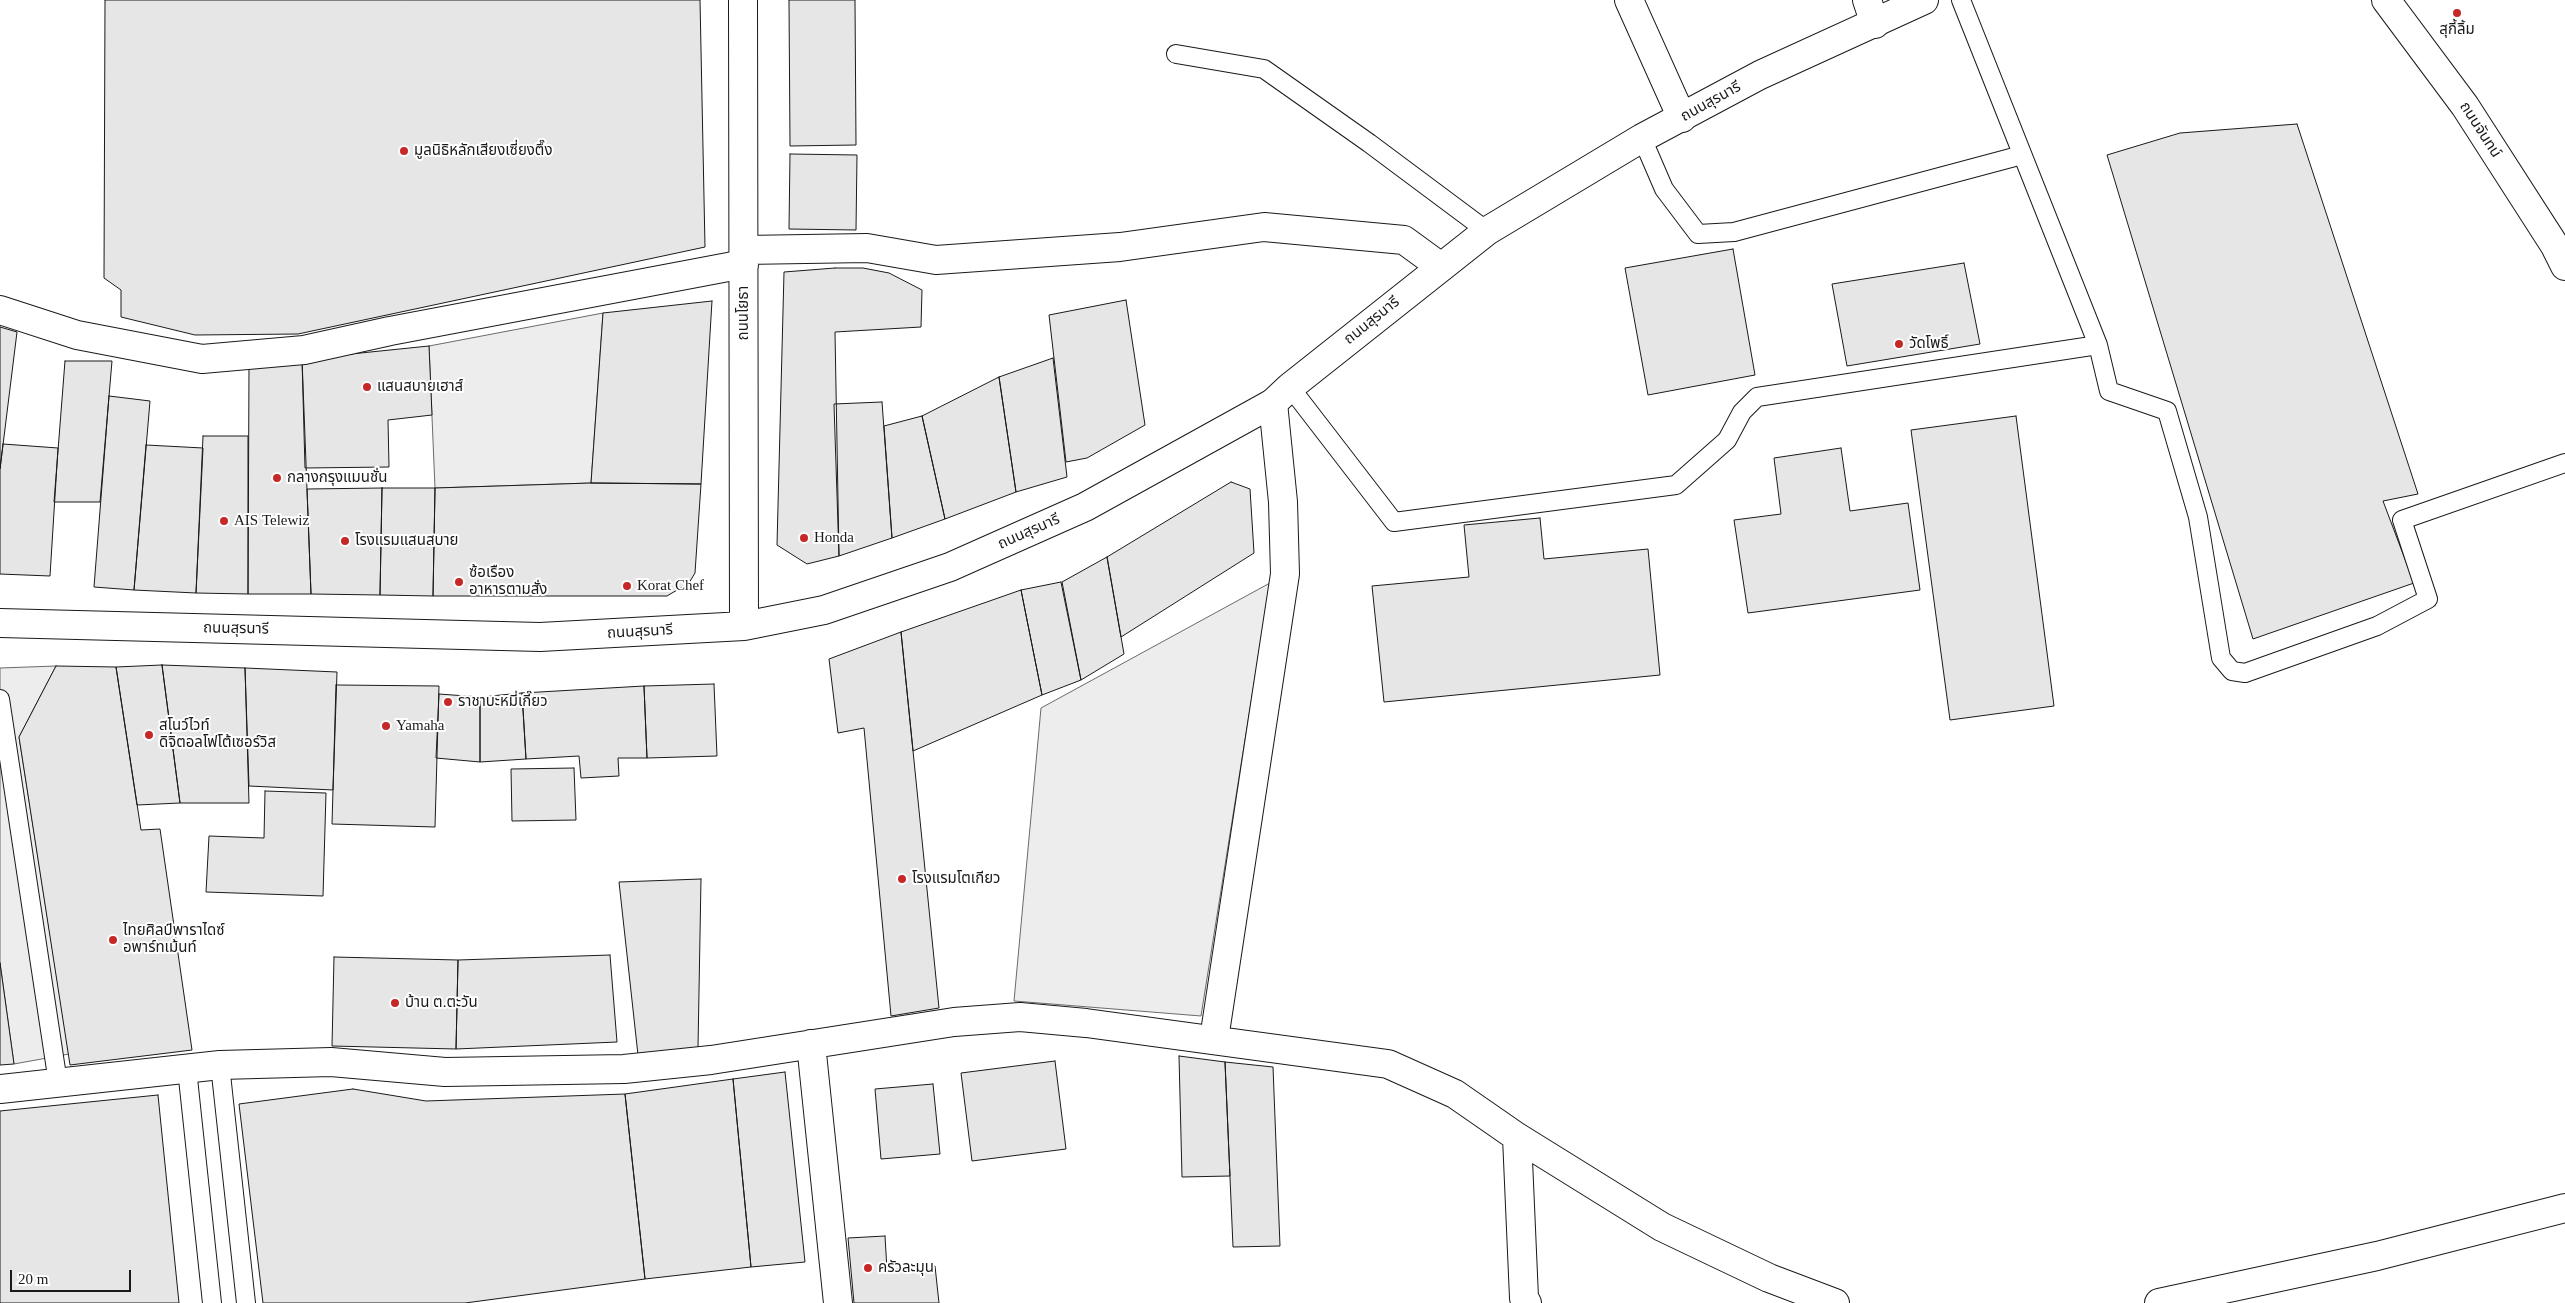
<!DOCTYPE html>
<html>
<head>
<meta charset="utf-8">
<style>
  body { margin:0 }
  #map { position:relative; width:2565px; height:1303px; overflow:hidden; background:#fff; font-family:"Times New Roman",serif }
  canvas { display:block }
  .scale { position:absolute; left:10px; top:1270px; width:121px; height:22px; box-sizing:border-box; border:2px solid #1a1a1a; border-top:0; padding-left:6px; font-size:15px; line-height:18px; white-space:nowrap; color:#1a1a1a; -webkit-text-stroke:4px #fff; paint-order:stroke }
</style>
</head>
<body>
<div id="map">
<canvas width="2565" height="1303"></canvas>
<div class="scale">20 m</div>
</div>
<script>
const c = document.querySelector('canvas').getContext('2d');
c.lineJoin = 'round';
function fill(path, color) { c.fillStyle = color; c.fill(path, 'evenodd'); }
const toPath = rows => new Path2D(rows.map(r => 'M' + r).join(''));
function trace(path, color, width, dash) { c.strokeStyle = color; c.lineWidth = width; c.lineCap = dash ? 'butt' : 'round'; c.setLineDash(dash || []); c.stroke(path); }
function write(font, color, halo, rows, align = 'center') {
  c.font = font + ' "Times New Roman","Noto Sans Thai",serif'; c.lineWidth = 4; c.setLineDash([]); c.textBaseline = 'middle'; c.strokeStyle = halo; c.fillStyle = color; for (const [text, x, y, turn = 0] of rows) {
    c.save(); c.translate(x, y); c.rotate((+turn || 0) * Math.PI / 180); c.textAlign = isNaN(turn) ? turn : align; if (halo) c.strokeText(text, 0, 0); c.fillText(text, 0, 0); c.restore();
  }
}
const built = toPath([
  [603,313,591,483,435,488,429,346,603,313],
  [1270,583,1201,1016,1014,1001,1041,708,1270,583],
  [56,666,19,737,69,1054,14,1064,0,963,0,668,56,666]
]);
fill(built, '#ededed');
trace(built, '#6a6a6a', 1);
const building = toPath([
  [105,0,700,0,705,247,298,334,195,335,121,317,121,290,104,278,105,0],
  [789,0,855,0,856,145,790,146,789,0],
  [2297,124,2418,494,2383,501,2414,583,2253,639,2107,155,2180,133,2297,124],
  [790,154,857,155,856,230,789,229,790,154],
  [1733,249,1755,375,1648,395,1625,268,1733,249],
  [1964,263,1980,344,1847,366,1832,284,1964,263],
  [835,268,863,268,889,273,922,290,921,327,835,332,839,556,807,564,777,545,784,272,835,268],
  [1126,300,1145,425,1087,458,1066,462,1049,315,1126,300],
  [712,301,701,484,591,483,603,313,712,301],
  [0,327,17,332,0,469,0,327],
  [429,346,432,415,388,420,389,467,305,468,302,359,429,346],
  [1053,358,1067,477,1016,492,999,377,1053,358],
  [302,359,311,594,248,594,249,364,302,359],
  [65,361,112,361,100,502,54,502,65,361],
  [999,377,1016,492,945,519,922,416,999,377],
  [109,396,150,401,134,590,94,587,109,396],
  [882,402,892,538,839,556,834,404,882,402],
  [922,416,945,519,892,538,884,426,922,416],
  [2016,416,2054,706,1950,720,1911,430,2016,416],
  [203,436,248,436,248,594,196,593,203,436],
  [3,444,58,448,50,576,0,574,0,469,3,444],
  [146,445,203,448,196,593,134,590,146,445],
  [1841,448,1850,511,1908,503,1920,590,1748,613,1734,520,1781,514,1774,458,1841,448],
  [1231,482,1250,489,1254,553,1121,637,1107,557,1231,482],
  [591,483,701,484,695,573,689,583,667,596,433,596,435,488,591,483],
  [382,488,380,595,311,594,307,489,382,488],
  [382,488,435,488,433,596,380,595,382,488],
  [1540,518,1544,559,1648,549,1660,675,1384,702,1372,586,1469,577,1464,525,1540,518],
  [1107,557,1124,654,1081,680,1062,582,1107,557],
  [1061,582,1081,680,1042,695,1021,590,1061,582],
  [1021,590,1042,695,913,751,901,632,1021,590],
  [901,632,939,1008,891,1016,864,728,838,733,829,659,901,632],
  [162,665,180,803,137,805,116,667,162,665],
  [162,665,245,668,249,803,180,803,162,665],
  [56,666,116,667,141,830,160,829,192,1050,70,1065,19,737,56,666],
  [245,668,337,672,333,790,249,786,245,668],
  [714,684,717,756,647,758,644,686,714,684],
  [336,685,439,686,435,827,332,824,336,685],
  [644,686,647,758,618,758,619,776,581,778,579,756,526,759,522,693,644,686],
  [522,693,526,759,480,762,480,697,522,693],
  [439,694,480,697,480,762,436,758,439,694],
  [574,768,576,820,512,821,511,769,574,768],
  [265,791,326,793,323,896,206,892,209,836,264,838,265,791],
  [701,879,698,1048,638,1055,619,882,701,879],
  [610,955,617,1042,456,1049,458,960,610,955],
  [334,957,458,960,456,1049,332,1046,334,957],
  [0,963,14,1064,0,1065,0,963],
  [1179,1056,1225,1062,1230,1176,1182,1177,1179,1056],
  [1055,1061,1066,1149,972,1161,961,1073,1055,1061],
  [1225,1062,1273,1067,1280,1246,1233,1247,1225,1062],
  [785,1072,805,1262,751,1267,733,1079,785,1072],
  [733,1079,751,1267,645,1279,625,1094,733,1079],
  [933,1084,940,1154,881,1159,875,1089,933,1084],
  [353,1089,426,1101,625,1094,645,1279,465,1303,263,1303,239,1104,353,1089],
  [158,1095,179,1303,0,1303,0,1111,158,1095],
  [885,1236,887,1270,935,1266,939,1303,854,1303,848,1238,885,1236]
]);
fill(building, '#e6e6e6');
trace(building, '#1a1a1a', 1);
const lane = toPath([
  [1961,0,2098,345,2109,391,2167,411,2198,517,2221,658,2232,671,2245,673,2377,626,2428,599,2402,520,2565,463],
  [1176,54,1264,69,1369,143,1487,231],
  [1642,138,1664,189,1698,234,1734,232,2022,155],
  [1290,387,1394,522,1676,485,1727,440,1742,412,1757,397,2098,345],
  [0,699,58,1083],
  [220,1065,246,1303],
  [187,1069,212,1303]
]);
const street = toPath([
  [1629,0,1682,118],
  [1867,0,1875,24],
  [744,250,867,248,936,260,1120,247,1264,227,1404,240,1441,267],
  [0,310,77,335,202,359,304,350,390,331,744,264],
  [1214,1039,1285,574,1283,502,1273,403],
  [811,1044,838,1303],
  [0,1089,220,1065,331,1062,445,1072,624,1069,711,1060,954,1022,1020,1017,1086,1023,1388,1064,1455,1094,1517,1137,1662,1227,1769,1278,1835,1303],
  [1517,1137,1524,1298,1527,1303],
  [2159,1303,2377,1256,2565,1208]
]);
const secondary = toPath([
  [743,0,744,626],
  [2386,0,2465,106,2555,246,2565,266],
  [0,623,540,637,744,626,824,610,950,567,1085,507,1273,403,1290,387,1487,231,1642,138,1760,75,1924,0]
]);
trace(lane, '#1a1a1a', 20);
trace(street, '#1a1a1a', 30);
trace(secondary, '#1a1a1a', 30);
trace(lane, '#fff', 18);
trace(street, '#fff', 28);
trace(secondary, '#fff', 28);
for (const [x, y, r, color] of [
  [2457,13,5,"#c62828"],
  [404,151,5,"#c62828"],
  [1899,344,5,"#c62828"],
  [367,387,5,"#c62828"],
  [277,478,5,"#c62828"],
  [224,521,5,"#c62828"],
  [804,538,5,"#c62828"],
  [345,541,5,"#c62828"],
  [459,582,5,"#c62828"],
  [627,586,5,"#c62828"],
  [448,702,5,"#c62828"],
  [386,726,5,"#c62828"],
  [149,735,5,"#c62828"],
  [902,879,5,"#c62828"],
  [113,940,5,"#c62828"],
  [395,1003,5,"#c62828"],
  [868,1268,5,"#c62828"]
]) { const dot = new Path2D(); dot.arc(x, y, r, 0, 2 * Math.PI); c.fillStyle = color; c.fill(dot); trace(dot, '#fff', 2); }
write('15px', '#1a1a1a', '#fff', [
  ["สุกี้ลิ้ม",2457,30,"center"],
  ["มูลนิธิหลักเสียงเซี่ยงตึ๊ง",414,151],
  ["วัดโพธิ์",1909,344],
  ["แสนสบายเฮาส์",377,387],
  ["กลางกรุงแมนชั่น",287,478],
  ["AIS Telewiz",234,521],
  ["Honda",814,538],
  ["โรงแรมแสนสบาย",355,541],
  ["ซ้อเรือง",469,573],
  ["อาหารตามสั่ง",469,590],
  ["Korat Chef",637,586],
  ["ราชาบะหมี่เกี๊ยว",458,702],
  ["สโนว์ไวท์",159,726],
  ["ดิจิตอลโฟโต้เซอร์วิส",159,743],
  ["Yamaha",396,726],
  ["โรงแรมโตเกียว",912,879],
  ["ไทยศิลป์พาราไดซ์",123,931],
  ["อพาร์ทเม้นท์",123,948],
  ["บ้าน ต.ตะวัน",405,1003],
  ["ครัวละมุน",878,1268]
], 'left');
write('15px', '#1a1a1a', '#fff', [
  ["ถนนสุรนารี",1711,102,-29],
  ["ถนนจันทน์",2480,130,57],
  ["ถนนโยธา",744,313,-90],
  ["ถนนสุรนารี",1372,321,-39],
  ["ถนนสุรนารี",1029,532,-24],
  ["ถนนสุรนารี",236,629,1],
  ["ถนนสุรนารี",640,632,-3]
]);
</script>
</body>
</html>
